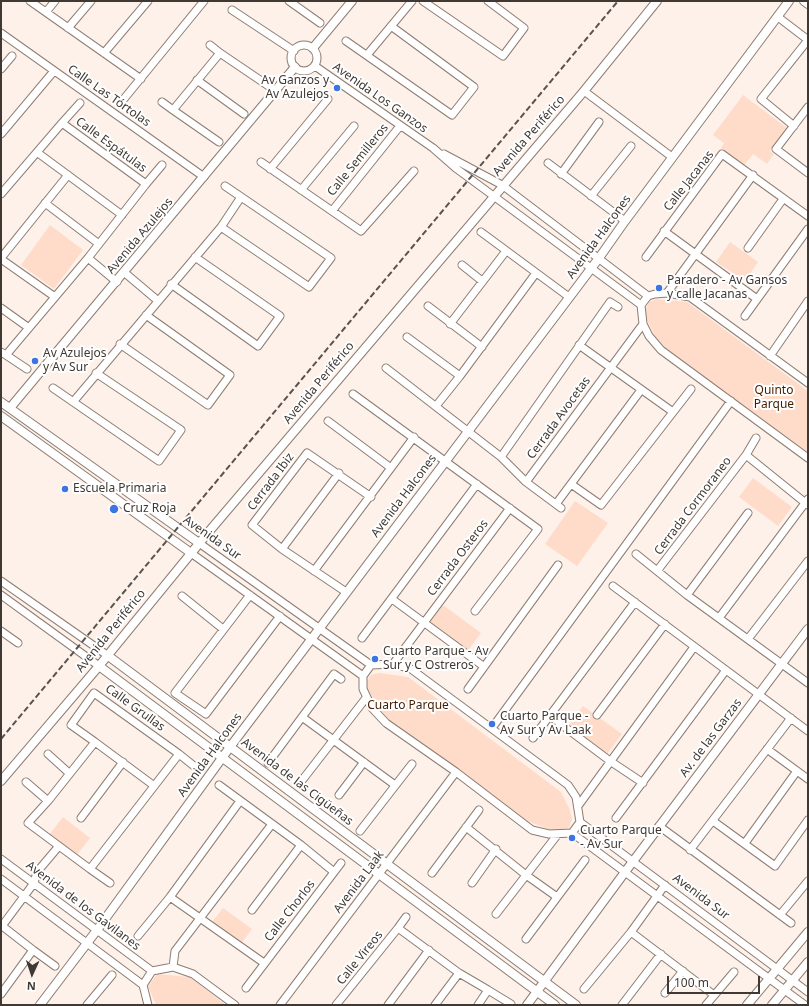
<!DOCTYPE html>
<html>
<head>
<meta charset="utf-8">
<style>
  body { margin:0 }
  #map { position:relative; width:809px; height:1006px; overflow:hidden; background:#fdf1ea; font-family:"Noto Sans",sans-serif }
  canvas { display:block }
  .frame { position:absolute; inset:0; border:2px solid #3f3833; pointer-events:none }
  .north { position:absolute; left:12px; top:954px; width:40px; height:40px; -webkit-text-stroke:3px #fff; paint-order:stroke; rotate:183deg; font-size:11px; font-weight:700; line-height:16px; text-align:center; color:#3f3833 }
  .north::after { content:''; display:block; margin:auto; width:14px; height:18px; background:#3f3833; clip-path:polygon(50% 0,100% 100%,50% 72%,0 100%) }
  .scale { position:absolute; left:667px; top:976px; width:93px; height:18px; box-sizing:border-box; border:2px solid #3f3833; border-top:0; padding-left:5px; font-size:12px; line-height:14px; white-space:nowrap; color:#3f3833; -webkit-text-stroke:3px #fff; paint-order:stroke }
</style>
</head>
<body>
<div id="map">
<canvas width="809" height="1006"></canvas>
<div class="frame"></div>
<div class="north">N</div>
<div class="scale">100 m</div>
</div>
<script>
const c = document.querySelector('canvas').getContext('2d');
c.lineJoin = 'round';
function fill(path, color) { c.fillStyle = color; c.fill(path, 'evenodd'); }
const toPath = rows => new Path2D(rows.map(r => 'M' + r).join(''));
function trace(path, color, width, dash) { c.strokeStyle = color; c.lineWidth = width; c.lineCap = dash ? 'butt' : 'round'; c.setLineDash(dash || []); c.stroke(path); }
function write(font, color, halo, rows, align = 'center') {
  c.font = font + ' "Noto Sans",sans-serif'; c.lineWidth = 4; c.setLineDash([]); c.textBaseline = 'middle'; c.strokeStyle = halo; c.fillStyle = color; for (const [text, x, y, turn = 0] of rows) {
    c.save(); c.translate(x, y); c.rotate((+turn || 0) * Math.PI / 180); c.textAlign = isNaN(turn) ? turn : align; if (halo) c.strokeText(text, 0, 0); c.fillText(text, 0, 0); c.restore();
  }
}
fill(toPath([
  [743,95,787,128,770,151,774,154,767,164,753,154,744,165,721,148,724,143,713,135],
  [50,225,83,250,54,289,21,265],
  [730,242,758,262,745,281,716,262],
  [657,299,687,302,808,391,808,453,802,451,665,347,655,336,645,316,645,310,649,302],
  [753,478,792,507,778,526,739,497],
  [575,501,608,523,577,566,545,544],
  [443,605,481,633,466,653,428,625],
  [379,673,408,677,561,792,569,808,572,819,569,828,554,831,527,821,388,721,367,688,367,681,371,675],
  [583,706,622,734,605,757,566,730],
  [63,817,90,838,76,856,49,835],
  [223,908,252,929,238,948,209,926],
  [157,974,190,977,226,1005,156,1005,148,986]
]), '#fedcc9');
const minor = toPath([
  [30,1,141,79],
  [289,1,320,23],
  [423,1,503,56,524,28,488,1],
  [232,10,294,51],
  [46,12,55,1],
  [778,17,808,40],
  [68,28,91,1],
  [1,33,204,177],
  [346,41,452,115,474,87,391,26],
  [210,45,220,53],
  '291 58a13 13 0 1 1 26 0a13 13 0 1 1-26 0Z',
  [104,53,148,1],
  [367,55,412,1],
  [315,66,433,148,457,169,641,305],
  [1,69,12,56],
  [197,80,244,114],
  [584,91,672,157],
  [123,100,204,1],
  [162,102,173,110],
  [808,107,776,149,808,173],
  [62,123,80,103],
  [794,126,761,99,808,40],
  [1,134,54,71],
  [219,142,173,110,220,53,276,91],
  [38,153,122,215],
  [444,154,502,185,648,296],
  [261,162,361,231,414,171],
  [548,163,625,221],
  [270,169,328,99],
  [561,174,599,122],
  [146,184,162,165],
  [301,190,354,126],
  [1,194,62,123,146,184,88,258,6,355,1,352],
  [591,196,631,146],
  [45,203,99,244],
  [332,211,400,126],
  [221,227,309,287,331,258,225,186],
  [664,231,757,299],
  [481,232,569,297],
  [748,248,783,199],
  [646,257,722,154,808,216],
  [1,258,68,175],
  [88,258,117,282],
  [1,259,55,297],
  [462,265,482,281],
  [125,273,157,300],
  [171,284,258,346,280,316,195,257],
  [667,293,753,175],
  [428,306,482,347],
  [1,308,29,328],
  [745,316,808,229],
  [450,324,506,251],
  [407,337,460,376],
  [120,344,208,405,230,375,146,315],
  [579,345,673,412],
  [6,355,27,369],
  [770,356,808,301],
  [386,368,501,457,526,482,561,508],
  [808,383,690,297,667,293,655,294,648,296,641,305,643,324,649,336,661,350,808,458],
  [53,388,159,461,181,430,96,373],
  [353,394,538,529,475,611],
  [73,402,221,227,241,197],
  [436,406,460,376,536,273],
  [328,421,391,468],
  [746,455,808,505],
  [501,457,610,302,618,307],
  [526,482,643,324],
  [571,484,601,505,691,389],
  [556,504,641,390],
  [199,543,371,665,393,664,411,669,568,785,576,797,580,822,572,833],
  [282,549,339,473],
  [191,553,363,676],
  [636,554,687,595,808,683],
  [314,571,414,437],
  [657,571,746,455,756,438],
  [1,581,107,655],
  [613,586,808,731],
  [346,592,282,549,252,525,307,453,371,497],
  [1,595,99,666],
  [250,595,175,693,206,714,280,616],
  [687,595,748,513],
  [182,596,223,629],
  [392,599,483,666],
  [719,618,808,499],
  [1,631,18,643],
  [362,638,477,484],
  [748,639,808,561],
  [393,664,510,508],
  [371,665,363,676,363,689,372,708,386,723,456,772,532,830,549,834,572,833,805,1005],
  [468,689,558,565],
  [94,693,179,754,90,869,28,823,48,801,95,742,71,725,94,693],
  [597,715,665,624],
  [550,716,610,761,643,783],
  [302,717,395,785],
  [492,728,731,401],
  [533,738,635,602],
  [95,742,153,785],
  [767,749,808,779],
  [48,754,69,773],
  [179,754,199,770],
  [268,763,334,674,341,679],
  [26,782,48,801],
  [300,783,366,698],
  [219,785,301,845,334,872],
  [339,795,364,762],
  [578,806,694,647],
  [81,818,123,762],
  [616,818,726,670],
  [713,821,775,866,808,820],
  [580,822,808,992],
  [659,826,791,923],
  [466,827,526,875,557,897],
  [360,831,412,764],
  [745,843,797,771],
  [690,850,791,718],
  [1,859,152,971,173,967,193,974,235,1005],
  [90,869,110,883],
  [432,873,479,810],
  [1,879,143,985,148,1005],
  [472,883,496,849],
  [170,897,264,963],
  [252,910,301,845],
  [496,914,558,834],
  [780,915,808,881],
  [1,925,33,950,1,994],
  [2,926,34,883,37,872,59,846],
  [398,928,406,917],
  [631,932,714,995],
  [138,936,170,897,240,801],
  [526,939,585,860],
  [33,950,55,966],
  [173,967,175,951,272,824],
  [143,985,152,971],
  [246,988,341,863],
  [584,989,631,932,665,885],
  [488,990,511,1004],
  [665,993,683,971],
  [87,1005,112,975],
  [280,1005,456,772],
  [336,1005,398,928,459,973,488,990,478,1005],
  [388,1005,429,950],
  [435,1005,459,973],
  [622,1005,661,954],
  [706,1005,734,972]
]);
const major = toPath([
  [804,1,808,4],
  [313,48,352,1],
  [1,402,199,543],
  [10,408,295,67],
  [1,416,191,553],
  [107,655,576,1005],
  [99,666,555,1005],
  [1,781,99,666,206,535,584,91,657,1],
  [40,1005,97,930,230,747,599,258,625,221,789,1],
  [527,1005,625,872,808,629],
  [747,1005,808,932],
  [772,1005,808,962]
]);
trace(minor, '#8e7d72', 9);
trace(major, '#8e7d72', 10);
trace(minor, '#fff', 7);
trace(major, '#fff', 8);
trace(toPath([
  [1,739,618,1]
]), '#5a534d', 2, [6, 3]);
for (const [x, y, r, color] of [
  [337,88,4,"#3d74e4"],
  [659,288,4,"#3d74e4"],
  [35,361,4,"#3d74e4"],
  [65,489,4,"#3d74e4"],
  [114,509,5,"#3d74e4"],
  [375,659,4,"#3d74e4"],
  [492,724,4,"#3d74e4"],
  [572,838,4,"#3d74e4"]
]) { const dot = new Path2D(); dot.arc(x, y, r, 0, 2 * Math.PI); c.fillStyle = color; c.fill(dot); trace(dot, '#fff', 1.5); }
write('12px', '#3f3833', '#fff', [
  ["Av Ganzos y",329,81,"right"],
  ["Av Azulejos",329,95,"right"],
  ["Paradero - Av Gansos",667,281],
  ["y calle Jacanas",667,295],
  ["Av Azulejos",43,354],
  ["y Av Sur",43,368],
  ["Escuela Primaria",73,489],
  ["Cruz Roja",123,509],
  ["Cuarto Parque - Av",383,652],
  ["Sur y C Ostreros",383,666],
  ["Cuarto Parque -",500,717],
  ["Av Sur y Av Laak",500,731],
  ["Cuarto Parque",580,831],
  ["- Av Sur",580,845]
], 'left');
write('12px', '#3f3833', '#fff', [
  ["Calle Las Tórtolas",109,96,35],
  ["Avenida Los Ganzos",380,98,35],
  ["Avenida Periférico",529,136,-49],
  ["Calle Espátulas",111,145,36],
  ["Calle Semilleros",358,160,-51],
  ["Calle Jacanas",689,181,-52],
  ["Avenida Azulejos",140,236,-50],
  ["Avenida Halcones",599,237,-54],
  ["Avenida Periférico",319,383,-50],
  ["Cerrada Avocetas",559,418,-54],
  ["Cerrada Ibiz",271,482,-53],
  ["Avenida Halcones",404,496,-53],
  ["Cerrada Cormoraneo",693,506,-53],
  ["Avenida Sur",212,538,35],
  ["Cerrada Osteros",458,558,-53],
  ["Avenida Periférico",111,631,-51],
  ["Calle Grullas",135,708,36],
  ["Av. de las Garzas",711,738,-53],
  ["Avenida Halcones",210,755,-54],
  ["Avenida de las Cigüeñas",297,782,37],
  ["Avenida Laak",359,882,-53],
  ["Avenida Sur",701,897,37],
  ["Avenida de los Gavilanes",83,906,37],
  ["Calle Chorlos",290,911,-52],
  ["Calle Vireos",360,958,-51]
]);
write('12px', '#471d00', '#fff', [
  ["Quinto",774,391],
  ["Parque",774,405],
  ["Cuarto Parque",408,706]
]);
</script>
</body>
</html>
